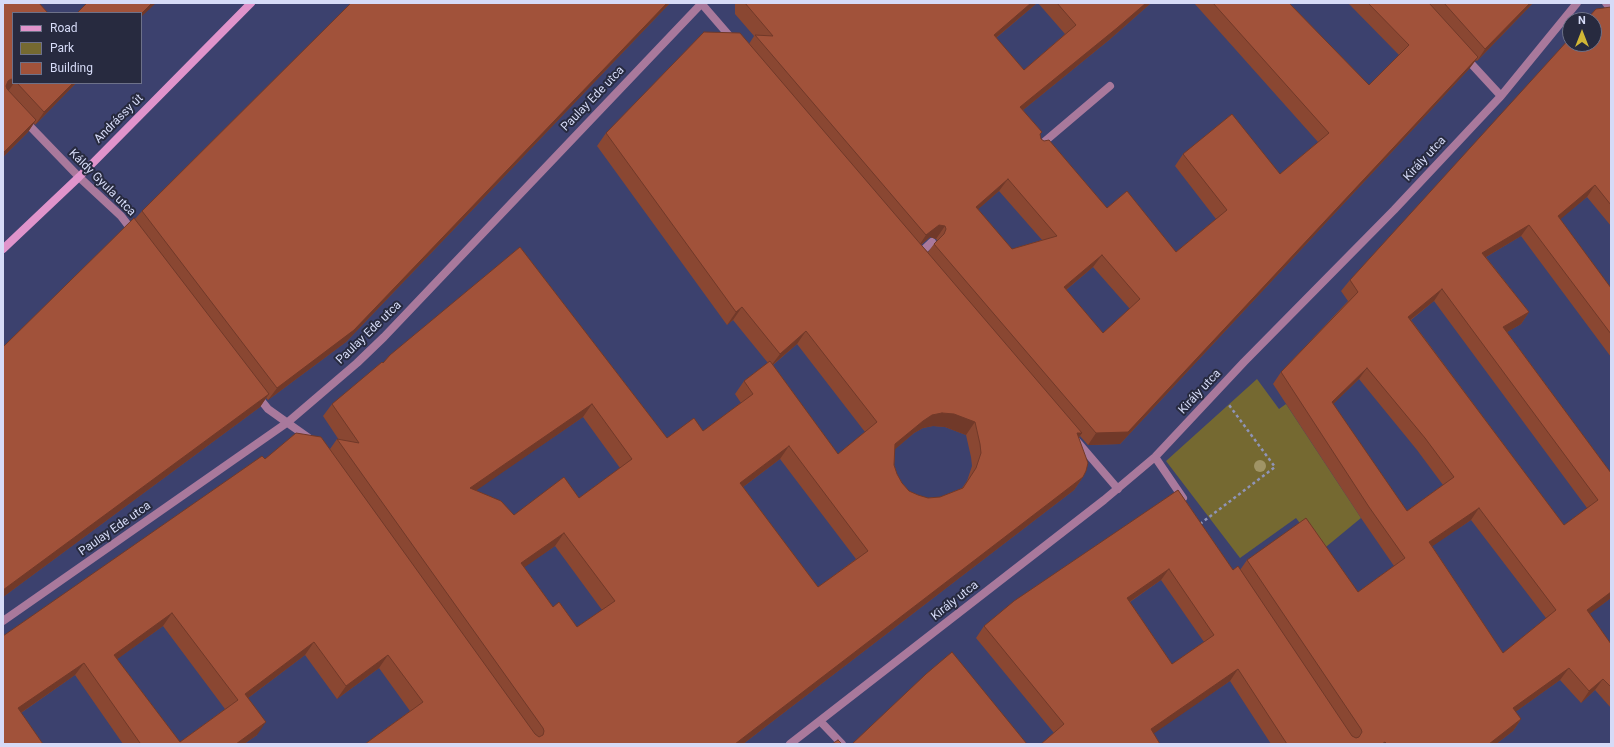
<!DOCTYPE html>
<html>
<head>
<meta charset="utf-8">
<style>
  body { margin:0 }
  #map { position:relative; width:1614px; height:747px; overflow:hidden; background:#3c416e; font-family:Roboto,sans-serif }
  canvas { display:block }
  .frame { position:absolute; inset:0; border:4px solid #d6dbf7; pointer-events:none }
  .legend { position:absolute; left:12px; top:12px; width:130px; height:72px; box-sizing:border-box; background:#272a3f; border:1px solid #6d7189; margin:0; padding:5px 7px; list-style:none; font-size:12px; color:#d6dbf7 }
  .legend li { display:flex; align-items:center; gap:8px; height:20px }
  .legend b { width:20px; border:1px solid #6d7189 }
  .north { position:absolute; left:1562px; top:12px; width:40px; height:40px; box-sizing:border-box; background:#272a3f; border:1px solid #6d7189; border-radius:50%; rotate:0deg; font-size:11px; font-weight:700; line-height:16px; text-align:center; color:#d6dbf7 }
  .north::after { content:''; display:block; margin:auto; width:14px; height:18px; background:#d1b736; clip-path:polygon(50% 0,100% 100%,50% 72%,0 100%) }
</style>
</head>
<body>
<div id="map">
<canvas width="1614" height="747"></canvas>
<div class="frame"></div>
<ul class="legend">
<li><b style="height:5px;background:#e094cb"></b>Road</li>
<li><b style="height:11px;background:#756931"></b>Park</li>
<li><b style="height:11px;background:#a1523a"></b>Building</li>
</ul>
<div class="north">N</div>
</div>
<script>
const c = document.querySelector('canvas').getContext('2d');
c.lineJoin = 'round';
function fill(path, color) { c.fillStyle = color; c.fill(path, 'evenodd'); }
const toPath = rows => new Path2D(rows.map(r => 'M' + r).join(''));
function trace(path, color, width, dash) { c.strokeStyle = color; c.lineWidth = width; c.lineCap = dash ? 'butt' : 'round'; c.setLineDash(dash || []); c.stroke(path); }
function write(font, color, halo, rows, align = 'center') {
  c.font = font + ' Roboto,sans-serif'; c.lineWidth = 4; c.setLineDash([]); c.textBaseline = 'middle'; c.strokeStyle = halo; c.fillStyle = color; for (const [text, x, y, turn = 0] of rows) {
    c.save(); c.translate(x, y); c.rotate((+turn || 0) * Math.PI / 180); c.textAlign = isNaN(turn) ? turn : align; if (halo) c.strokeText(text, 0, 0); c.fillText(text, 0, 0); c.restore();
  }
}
fill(toPath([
  [1257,379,1279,409,1286,404,1361,518,1321,551,1296,518,1240,558,1166,461]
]), '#756931');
trace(toPath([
  [1200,524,1275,467,1229,405]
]), '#8f94b8', 2.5, [3, 3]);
trace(toPath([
  [1037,148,1110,86],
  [918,255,932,242]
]), '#a9799c', 8);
trace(toPath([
  [701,3,733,40],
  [1606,3,1611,9],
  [1465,57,1501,96],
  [24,120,79,177,121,216,134,233],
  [256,394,268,409,313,441],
  [1075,439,1118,489],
  [1155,457,1183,498],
  [3,621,288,422,357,363,384,337,702,3],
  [820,721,842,744],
  [790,744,1104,500,1155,457,1244,362,1394,210,1501,96,1577,3]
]), '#a9799c', 8);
trace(toPath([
  [3,249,79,177,251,3]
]), '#e094cb', 8);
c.fillStyle = '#a09466';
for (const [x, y] of [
  [1260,466]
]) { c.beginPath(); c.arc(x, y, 6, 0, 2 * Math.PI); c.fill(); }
fill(toPath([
  [3,3,13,83,76,83,35,125,34,123,28,132,3,157],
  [351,3,670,3,346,342,268,400,266,398,260,407,3,597,3,347,135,219,142,211],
  [735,3,1037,3,996,38,1024,70,1065,34,1038,3,1151,3,1109,40,1023,110,1040,134,1041,139,1107,208,1176,252,1216,219,1175,166,1183,154,1280,174,1318,142,1194,3,1289,3,1369,85,1399,55,1348,3,1533,3,1477,61,1476,60,1469,69,1120,444,1088,445,1080,436,1079,438,1083,477,1074,490,743,744,365,744,410,711,379,668,337,699,305,655,248,698,257,735,244,744,123,744,75,675,21,713,3,744,3,636,265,459,330,449,337,439,339,440,323,416,332,404,383,363,520,247,667,438,703,431,741,403,735,394,744,381,768,363,733,320,727,325,597,146,606,133,749,44,754,36,735,14],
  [999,191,1042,240,1012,249,978,209],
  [930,237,936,239,937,240,928,252,921,245],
  [1093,267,1130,309,1103,333,1066,290],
  [797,344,865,432,838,454,773,365],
  [583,417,620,468,579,498,514,515,476,490],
  [933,426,945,427,966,435,971,457,972,466,967,481,962,488,940,497,928,498,918,495,909,491,902,483,897,474,894,465,895,449,914,433,923,428],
  [780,459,856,559,818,587,743,487],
  [555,546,602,610,577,627,553,607,524,567],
  [163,626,225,709,180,742,117,659],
  [1611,7,1611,226,1587,197,1560,219,1611,288,1611,357,1521,236,1486,257,1529,312,1521,324,1507,332,1611,473,1611,598,1589,614,1611,644,1611,708,1595,690,1581,703,1560,680,1515,712,1521,719,1513,731,1496,744,1271,744,1230,681,1153,733,1054,733,976,638,984,626,1178,490,1233,570,1240,570,1247,560,1358,592,1394,566,1361,518,1273,384,1281,372,1348,301,1341,291,1350,280],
  [1434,301,1587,508,1564,525,1411,320],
  [1359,379,1417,450,1443,485,1407,511,1333,404],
  [1471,520,1546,618,1503,653,1432,546],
  [1161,580,1204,642,1172,664,1130,602]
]), '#8a4732');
fill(toPath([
  [152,3,156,3,141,17,141,14],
  [667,3,670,3,346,342,268,400,277,388],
  [1031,3,1037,3,985,47,994,35],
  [1146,3,1151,3,1109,40,1012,119,1020,107],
  [1530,3,1533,3,1477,61,1485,49],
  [1478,57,1469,69,1120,444,1088,445,1096,433],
  [11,79,13,80,13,83,14,83,7,93,3,92,8,81],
  [73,83,76,83,35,125,44,112],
  [36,120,28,132,3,157,3,153],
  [1008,179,999,191,967,219,976,207],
  [1595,185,1587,197,1550,228,1558,216],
  [939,225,945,226,936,239,930,237,918,247,926,235],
  [1529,225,1521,236,1474,264,1482,253],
  [1102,255,1093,267,1055,299,1064,287],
  [1442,289,1434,301,1400,328,1408,317],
  [742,307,733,320,727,325,736,312],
  [1529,312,1521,324,1495,339,1503,327],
  [806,331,797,344,770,367,780,354],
  [1367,368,1359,379,1324,413,1332,402],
  [269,394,260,407,3,597,3,590],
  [592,404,583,417,461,501,470,488],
  [942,413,954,414,975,422,966,435,945,427,933,426,923,428,914,433,886,457,895,444,923,421,932,415],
  [1077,433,1082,433,1073,446],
  [789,446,780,459,731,496,740,483],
  [1083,477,1074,490,743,744,735,744],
  [1479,508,1471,520,1421,554,1429,542],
  [564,533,555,546,512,576,521,563],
  [1169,569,1161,580,1119,609,1127,598],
  [1611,592,1611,598,1579,622,1587,610],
  [172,613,163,626,105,668,114,655],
  [314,642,305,655,236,707,245,694],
  [388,655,379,668,337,699,346,686],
  [84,663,75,675,9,721,18,708],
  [1569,668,1560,680,1504,720,1513,708],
  [1238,669,1230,681,1143,741,1151,729],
  [1603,679,1595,690,1581,703,1589,691],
  [1521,719,1513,731,1496,744,1489,744],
  [266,722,257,735,244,744,236,744]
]), '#713929');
const building = toPath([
  [3,3,39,3,48,13,13,13,13,80,11,79,8,81,6,86,7,89,36,120,3,153,3,3],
  [87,3,152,3,141,14,141,13,77,13,87,3],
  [351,3,667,3,354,330,277,388,142,211,351,3],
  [745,3,1031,3,994,35,1024,70,1076,25,1057,3,1146,3,1117,28,1020,107,1042,132,1040,134,1041,139,1044,141,1049,140,1107,208,1127,191,1176,252,1227,210,1183,154,1232,114,1280,174,1329,133,1213,3,1289,3,1369,85,1409,45,1368,3,1429,3,1478,57,1128,432,1096,433,934,244,944,234,946,229,945,226,939,225,926,235,755,35,773,36,745,3],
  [1008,179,1057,236,1012,249,976,207,1008,179],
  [1102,255,1140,299,1103,333,1064,287,1102,255],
  [1444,3,1530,3,1485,49,1444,3],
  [1611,7,1611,205,1595,185,1558,216,1611,288,1611,334,1529,225,1482,253,1529,312,1503,327,1611,473,1611,592,1587,610,1611,644,1611,687,1603,679,1589,691,1569,668,1513,708,1521,719,1489,744,1387,744,1385,742,1382,744,1287,744,1238,669,1151,729,1160,744,1041,744,1064,724,984,626,1014,601,1178,490,1233,570,1238,566,1352,736,1356,738,1359,737,1362,732,1361,729,1247,560,1306,518,1358,592,1405,558,1369,507,1281,372,1358,292,1350,280,1570,38,1570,44,1594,44,1594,20,1586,20,1596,9,1611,7],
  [1442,289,1598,500,1564,525,1408,317,1442,289],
  [1367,368,1425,438,1454,477,1407,511,1332,402,1367,368],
  [1479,508,1556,610,1503,653,1429,542,1479,508],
  [1169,569,1214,635,1172,664,1127,598,1169,569],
  [704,32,740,33,1082,433,1077,433,1088,463,1086,471,1083,477,735,744,365,744,423,702,388,655,346,686,314,642,245,694,266,722,236,744,139,744,140,743,84,663,18,708,43,744,3,744,3,636,262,456,265,459,296,433,321,437,535,734,539,737,543,735,544,731,543,728,337,439,359,443,332,404,382,362,383,363,390,355,520,247,667,438,694,418,703,431,753,394,744,381,770,361,838,454,877,422,806,331,780,354,742,307,736,312,606,133,704,32],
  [592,404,632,459,579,498,564,477,514,515,501,501,470,488,592,404],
  [942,413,954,414,975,422,980,444,981,453,976,468,963,488,940,497,928,498,918,495,909,491,902,483,897,474,894,465,895,444,923,421,932,415,942,413],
  [789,446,868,551,818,587,740,483,789,446],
  [564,533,615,601,577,627,559,602,553,607,521,563,564,533],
  [172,613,238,700,180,742,114,655,172,613],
  [17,83,73,83,44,112,17,83],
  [134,218,269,394,3,590,3,347,134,218],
  [952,652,1027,744,852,744,926,674,952,652],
  [838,740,842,744,832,744,838,740]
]);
fill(building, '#a1523a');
trace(building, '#713929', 1);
write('12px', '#d6dbf7', '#272a3f', [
  ["Paulay Ede utca",593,99,-46],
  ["Andrássy út",119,119,-45],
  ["Király utca",1425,159,-47],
  ["Káldy Gyula utca",102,183,45],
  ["Paulay Ede utca",369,333,-44],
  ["Király utca",1200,392,-47],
  ["Paulay Ede utca",115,529,-35],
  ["Király utca",955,601,-38]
]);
</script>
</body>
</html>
